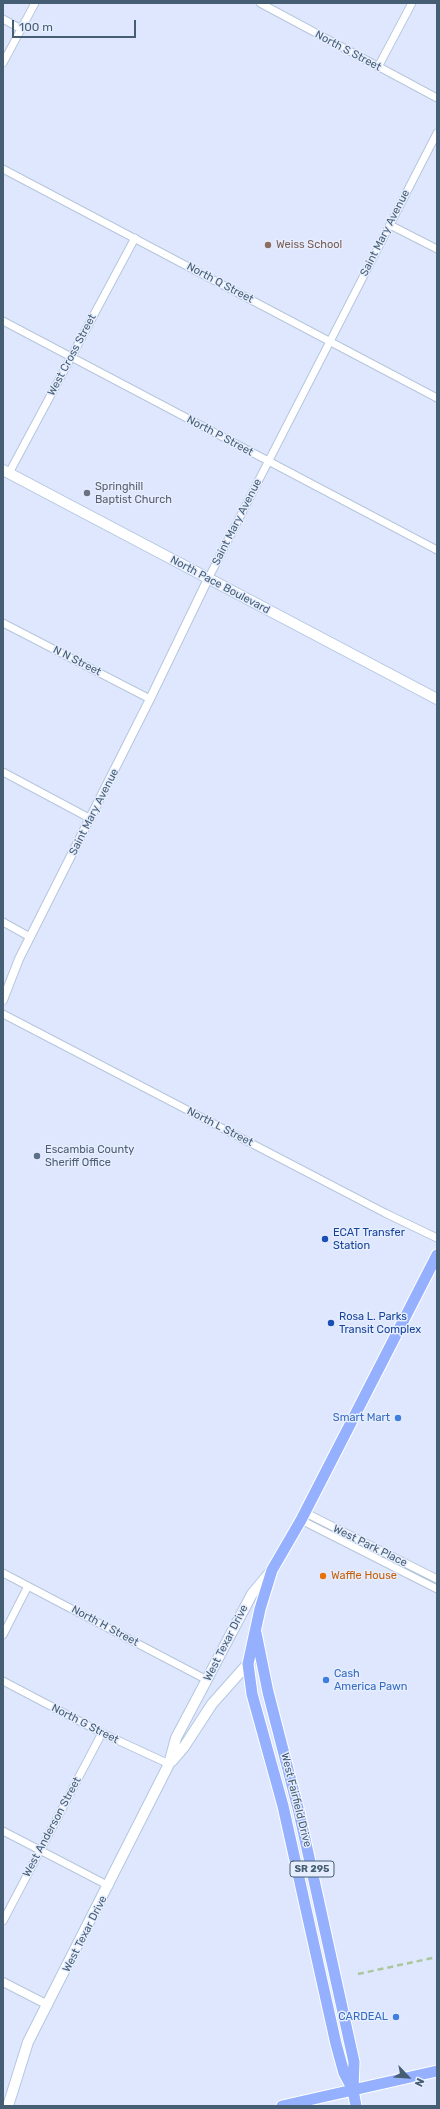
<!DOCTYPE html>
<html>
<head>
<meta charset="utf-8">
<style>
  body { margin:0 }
  #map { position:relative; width:440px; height:2109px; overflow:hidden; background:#dee7fd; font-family:Rubik,sans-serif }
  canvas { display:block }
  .frame { position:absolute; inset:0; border:4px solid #455e74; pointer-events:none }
  .north { position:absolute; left:388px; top:2057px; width:40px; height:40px; -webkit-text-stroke:3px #e6edff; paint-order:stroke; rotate:115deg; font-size:11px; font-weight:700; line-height:16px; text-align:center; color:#455e74 }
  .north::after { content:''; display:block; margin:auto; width:14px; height:18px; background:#455e74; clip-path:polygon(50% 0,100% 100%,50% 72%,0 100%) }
  .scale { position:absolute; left:12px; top:20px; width:124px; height:18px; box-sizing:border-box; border:2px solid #455e74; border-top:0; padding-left:5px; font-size:12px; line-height:14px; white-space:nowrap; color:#455e74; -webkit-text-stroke:3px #e6edff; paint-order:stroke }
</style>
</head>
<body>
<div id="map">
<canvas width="440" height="2109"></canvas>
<div class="frame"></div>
<div class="north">N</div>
<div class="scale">100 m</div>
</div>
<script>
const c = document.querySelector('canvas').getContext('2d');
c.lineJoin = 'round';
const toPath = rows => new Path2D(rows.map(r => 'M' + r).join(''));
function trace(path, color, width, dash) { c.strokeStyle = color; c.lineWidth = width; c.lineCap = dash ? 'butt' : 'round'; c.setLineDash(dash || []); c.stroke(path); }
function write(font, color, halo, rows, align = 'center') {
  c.font = font + ' Rubik,sans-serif'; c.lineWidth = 3; c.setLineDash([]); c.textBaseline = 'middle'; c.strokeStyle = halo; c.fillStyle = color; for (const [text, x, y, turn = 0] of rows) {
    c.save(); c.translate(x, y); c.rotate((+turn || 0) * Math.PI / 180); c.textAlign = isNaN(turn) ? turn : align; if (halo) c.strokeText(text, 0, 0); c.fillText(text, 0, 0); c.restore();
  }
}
const minor = toPath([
  [260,3,437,98],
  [3,19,21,29],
  [3,63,35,3],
  [378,67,412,3],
  [3,169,437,398],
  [390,225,437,249],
  [3,321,437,550],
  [9,473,135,238],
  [208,579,437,133],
  [3,623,150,699],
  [3,772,91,819],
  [3,922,30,937],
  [3,1014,385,1213,437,1238],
  [304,1512,437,1579],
  [301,1520,437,1589],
  [3,1573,207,1680],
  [3,1635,28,1586],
  [3,1681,102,1733,169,1764],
  [3,1831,109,1886],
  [3,1921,102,1733]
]);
const tertiary = toPath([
  [3,1000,19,959,150,699,208,579],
  [3,1982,48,2005]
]);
const secondary = toPath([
  [3,470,437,699],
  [172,1761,184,1747,212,1704,252,1659],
  [8,2106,28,2042,169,1764,176,1738,252,1594,272,1570]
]);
const primary = toPath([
  [256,1633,268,1692,299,1812,354,2062,353,2090,356,2106],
  [353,2090,344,2073,336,2044,283,1806,252,1694,248,1664,260,1609,272,1570,301,1520,437,1255],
  [282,2106,437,2071]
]);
trace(minor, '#b5c6dc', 9);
trace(tertiary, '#b5c6dc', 10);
trace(secondary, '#b3c7e2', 12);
trace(primary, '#fff', 13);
trace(minor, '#fff', 7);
trace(tertiary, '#fff', 8);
trace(secondary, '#fff', 10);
trace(primary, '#94b0ff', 11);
trace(toPath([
  [358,1974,437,1957]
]), '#acc69e', 2.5, [6, 4]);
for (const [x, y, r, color] of [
  [268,245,4,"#8d6e63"],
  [87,493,4,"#6b7280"],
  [37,1156,4,"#5c6f8a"],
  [325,1239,4,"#1a4fb4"],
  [331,1323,4,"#1a4fb4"],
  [398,1418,4,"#3f7fe0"],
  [323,1576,4,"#e8710a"],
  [326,1680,4,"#3f7fe0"],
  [396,2017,4,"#3f7fe0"]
]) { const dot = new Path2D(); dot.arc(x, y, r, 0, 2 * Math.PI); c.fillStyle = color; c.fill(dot); trace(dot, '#e6edff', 1.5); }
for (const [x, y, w] of [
  [312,1869,44]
]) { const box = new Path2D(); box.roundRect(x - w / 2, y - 8, w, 16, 3); c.fillStyle = '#e6edff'; c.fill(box); trace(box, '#455e74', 1); }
write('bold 10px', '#455e74', null, [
  ["SR 295",312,1869]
]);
write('11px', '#455e74', '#e6edff', [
  ["North S Street",348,51,28],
  ["Saint Mary Avenue",385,233,-63],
  ["North Q Street",220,283,28],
  ["West Cross Street",72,355,-62],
  ["North P Street",220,436,28],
  ["Saint Mary Avenue",237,522,-63],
  ["North Pace Boulevard",220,585,28],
  ["N N Street",77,661,27],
  ["Saint Mary Avenue",94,812,-63],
  ["North L Street",220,1127,27],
  ["West Park Place",370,1546,26],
  ["North H Street",105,1626,28],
  ["West Texar Drive",226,1643,-63],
  ["North G Street",85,1724,27],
  ["West Fairfield Drive",296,1800,76],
  ["West Anderson Street",52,1827,-62],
  ["West Texar Drive",85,1934,-63]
]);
write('11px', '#785e54', '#e6edff', [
  ["Weiss School",276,245]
], 'left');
write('11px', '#5b616d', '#e6edff', [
  ["Springhill",95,487],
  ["Baptist Church",95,500]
], 'left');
write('11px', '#4e5e75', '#e6edff', [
  ["Escambia County",45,1150],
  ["Sheriff Office",45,1163]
], 'left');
write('11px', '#164399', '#e6edff', [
  ["ECAT Transfer",333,1233],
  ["Station",333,1246],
  ["Rosa L. Parks",339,1317],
  ["Transit Complex",339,1330]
], 'left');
write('11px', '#366cbe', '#e6edff', [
  ["Smart Mart",390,1418],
  ["Cash",334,1674,"left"],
  ["America Pawn",334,1687,"left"],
  ["CARDEAL",388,2017]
], 'right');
write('11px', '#c56008', '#e6edff', [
  ["Waffle House",331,1576]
], 'left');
</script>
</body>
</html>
